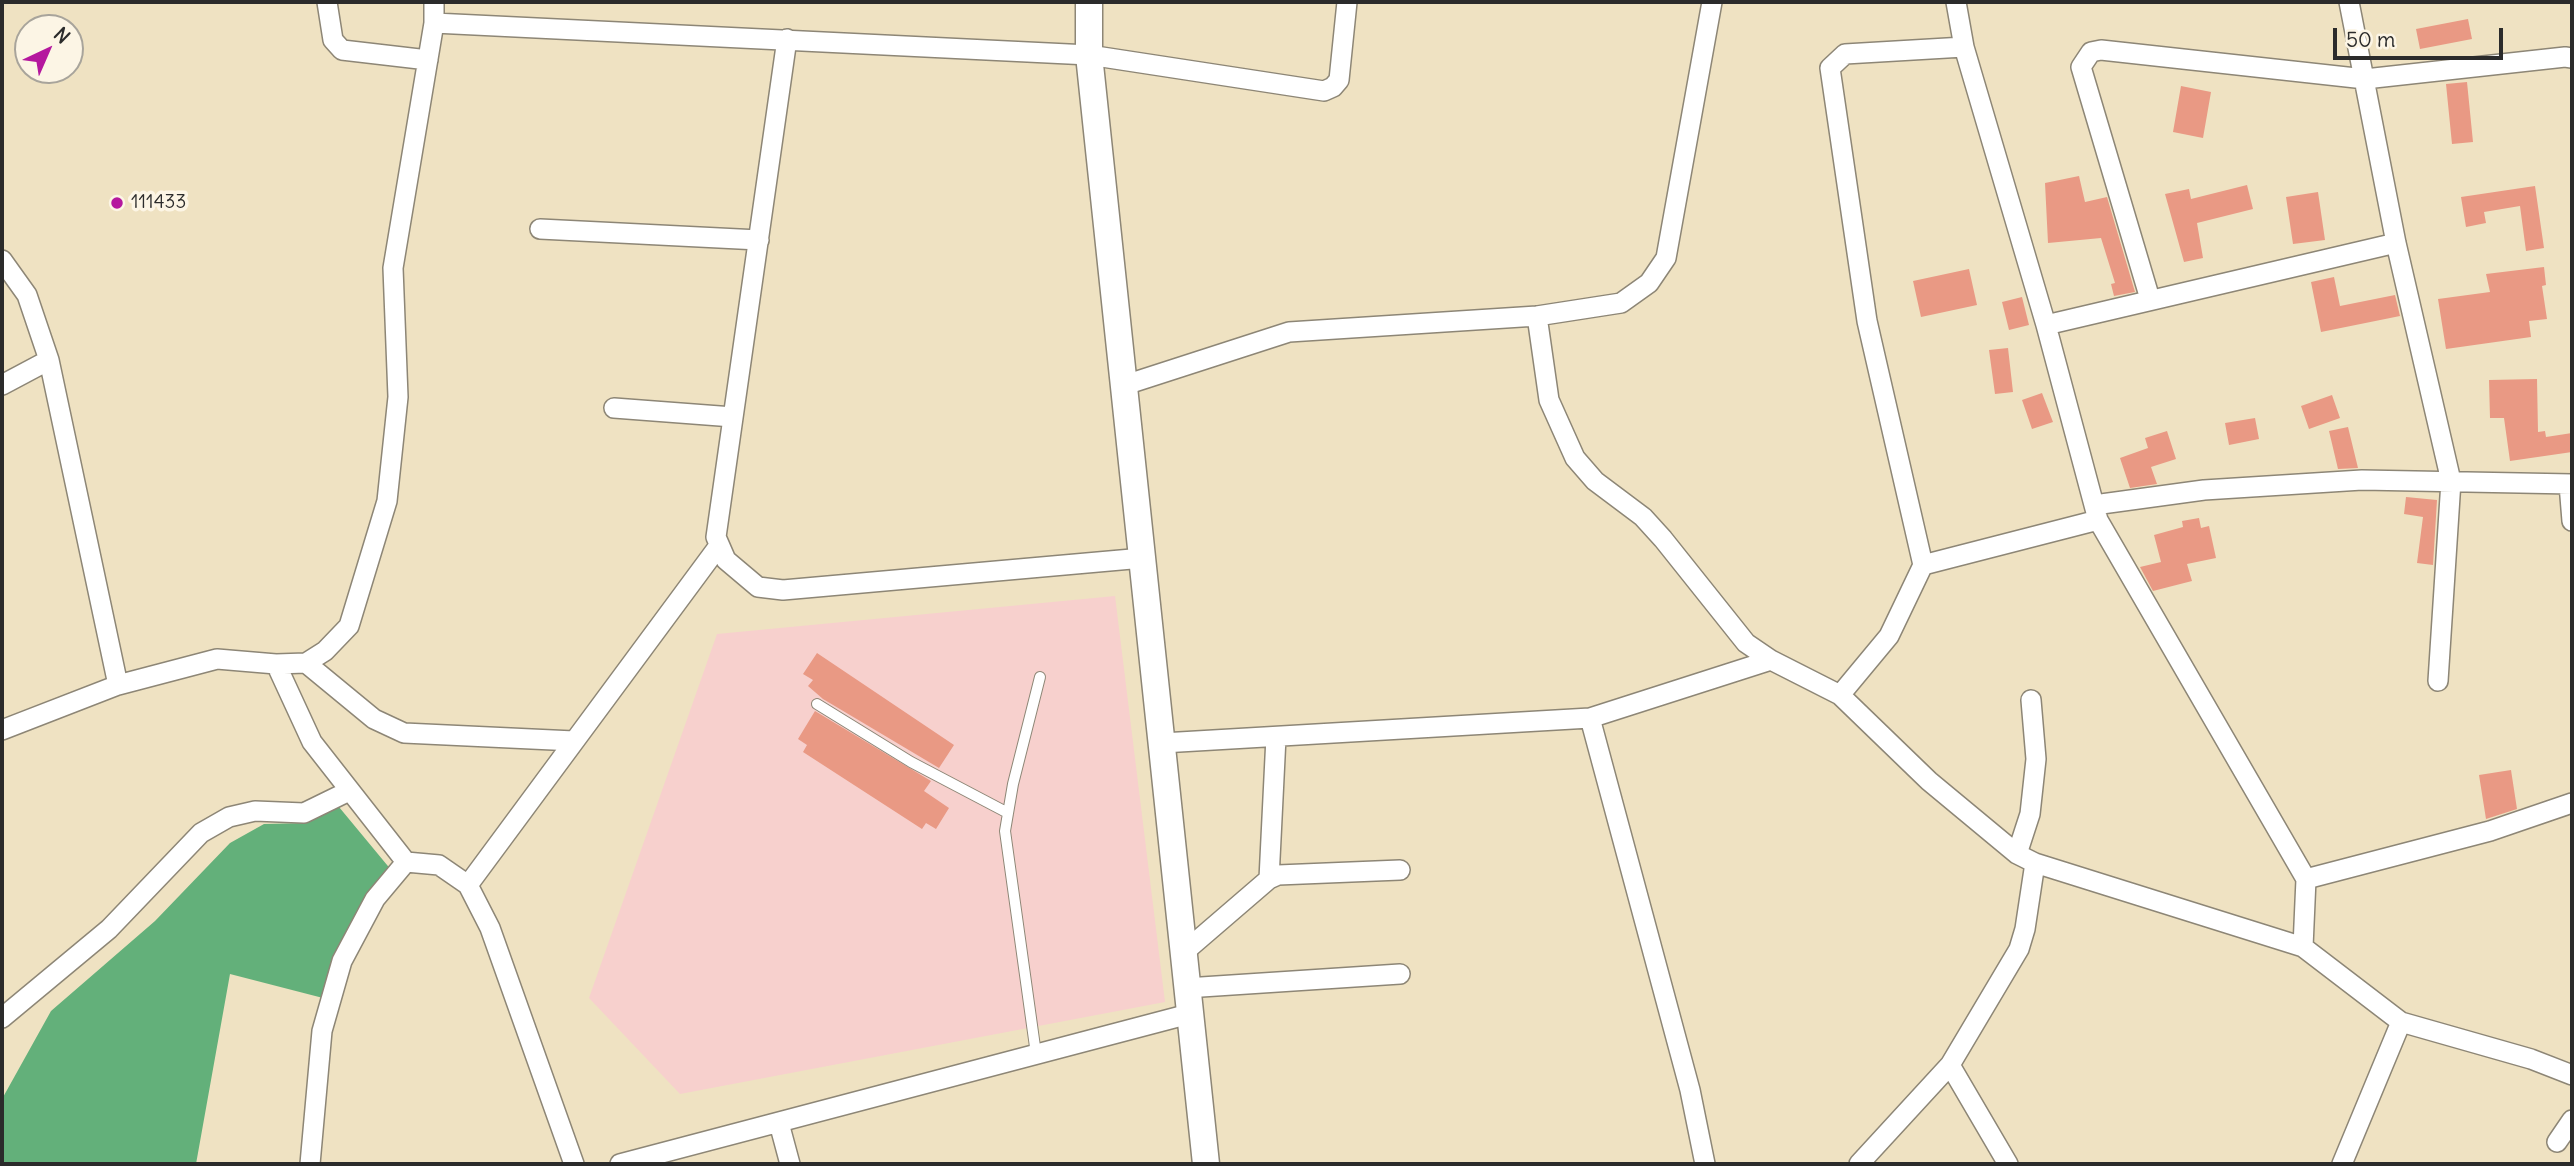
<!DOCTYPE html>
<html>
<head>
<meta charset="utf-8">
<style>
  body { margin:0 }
  #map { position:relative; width:2574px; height:1166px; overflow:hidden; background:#efe2c2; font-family:Delius,sans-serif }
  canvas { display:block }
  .frame { position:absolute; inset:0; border:4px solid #2b2b2b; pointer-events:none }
  .north { position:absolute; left:14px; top:14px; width:70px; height:70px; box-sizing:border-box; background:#fcf5e5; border:2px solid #a8a49b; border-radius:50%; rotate:44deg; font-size:19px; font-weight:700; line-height:28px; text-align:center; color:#2b2b2b }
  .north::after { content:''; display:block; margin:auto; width:24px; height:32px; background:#b5179e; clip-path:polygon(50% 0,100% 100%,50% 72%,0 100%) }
  .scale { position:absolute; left:2333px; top:28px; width:170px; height:32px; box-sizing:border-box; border:4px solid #2b2b2b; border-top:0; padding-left:9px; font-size:21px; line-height:24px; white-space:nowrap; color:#2b2b2b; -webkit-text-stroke:5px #fcf5e5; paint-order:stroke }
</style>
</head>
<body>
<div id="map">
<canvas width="2574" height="1166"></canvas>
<div class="frame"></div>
<div class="north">N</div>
<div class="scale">50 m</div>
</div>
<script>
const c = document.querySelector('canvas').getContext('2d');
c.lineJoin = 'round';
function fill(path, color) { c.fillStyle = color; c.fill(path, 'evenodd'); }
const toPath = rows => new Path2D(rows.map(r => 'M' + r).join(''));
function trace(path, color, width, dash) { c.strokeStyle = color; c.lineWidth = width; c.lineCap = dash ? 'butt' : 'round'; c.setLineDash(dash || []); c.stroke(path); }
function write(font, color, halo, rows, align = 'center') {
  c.font = font + ' Delius,sans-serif'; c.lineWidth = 7; c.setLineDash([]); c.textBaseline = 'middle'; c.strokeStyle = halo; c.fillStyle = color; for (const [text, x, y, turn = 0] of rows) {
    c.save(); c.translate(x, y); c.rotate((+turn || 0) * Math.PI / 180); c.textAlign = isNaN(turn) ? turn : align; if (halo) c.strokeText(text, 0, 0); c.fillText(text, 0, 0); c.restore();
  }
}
fill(toPath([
  [1115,596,1165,1002,680,1094,589,998,717,634]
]), '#f7d0cd');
fill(toPath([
  [339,807,392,871,323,998,230,974,196,1164,2,1164,2,1099,51,1011,155,921,230,843,264,824,306,823]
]), '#63b07a');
fill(toPath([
  [2468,19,2472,39,2420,49,2416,29],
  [2467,82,2473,142,2452,144,2446,84],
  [2181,86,2211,92,2203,138,2173,132],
  [2079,176,2085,202,2107,197,2135,292,2114,296,2111,284,2115,283,2101,238,2048,243,2045,183],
  [2247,185,2253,209,2197,223,2203,258,2184,262,2165,194,2189,189,2191,199],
  [2535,186,2544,248,2526,251,2520,206,2484,212,2486,223,2466,227,2461,197],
  [2318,192,2325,240,2293,244,2286,197],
  [2544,267,2546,285,2542,286,2547,319,2529,321,2531,337,2446,349,2438,299,2490,292,2486,274],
  [1969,269,1977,305,1921,317,1913,281],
  [2334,277,2340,306,2395,295,2400,316,2321,332,2311,282],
  [2022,297,2029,325,2009,330,2002,302],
  [2008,348,2013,392,1995,394,1989,350],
  [2537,379,2538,432,2545,431,2546,437,2572,433,2572,452,2510,461,2504,418,2490,418,2489,380],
  [2042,393,2053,422,2032,429,2022,400],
  [2332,395,2340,418,2309,429,2301,406],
  [2255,418,2259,439,2229,445,2225,423],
  [2348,427,2358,468,2338,469,2329,431],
  [2167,431,2176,459,2151,467,2157,484,2130,488,2120,458,2148,448,2145,438],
  [2406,497,2437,500,2433,565,2417,563,2423,517,2404,514],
  [2199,518,2201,528,2209,526,2216,558,2187,564,2192,581,2153,591,2140,567,2161,562,2154,535,2183,527,2182,521],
  [817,653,954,745,939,768,823,699,808,686,813,680,803,674],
  [815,711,931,781,924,791,949,808,936,829,926,823,922,829,803,752,807,745,798,739],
  [2511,770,2517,809,2486,819,2479,775]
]), '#e99984');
const lane = toPath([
  [817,704,911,762,1008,813],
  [1036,1054,1005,831,1013,784,1040,677]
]);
const street = toPath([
  [327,2,333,40,342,50,428,60],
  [1956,2,1964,47,2046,325,2098,520,2306,879,2303,947],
  [2349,2,2396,243,2451,481,2438,681],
  [434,23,434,2],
  [787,39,716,537,726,560,758,587,783,590,1143,558],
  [540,229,759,240],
  [2,260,27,295,49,360],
  [2150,299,2081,67,2091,52,2101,50,2365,79,2565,57,2572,58],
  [1537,316,1549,400,1575,458,1595,481,1643,517,1663,539,1746,643,1771,660,1840,695,1929,781,2017,854,2035,863,2303,947,2401,1022,2531,1059,2572,1075],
  [2046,325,2396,243],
  [2,385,49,360,118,685,2,730],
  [1125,385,1289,332,1537,316,1621,303,1649,283,1666,258,1712,2],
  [614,408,733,417],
  [2569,484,2572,521],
  [2094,505,2204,490,2362,480,2572,484],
  [1923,565,2098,520],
  [306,663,374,719,404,733,574,741],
  [276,664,312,742,406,862,439,865,468,885,490,928,574,1164],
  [118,685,217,659,276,664,306,663,325,651,349,626,387,501,398,397,393,268,434,23,1089,55,1324,91,1333,87,1339,80,1347,2],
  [1840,695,1889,636,1923,565,1867,321,1830,68,1845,54,1964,47],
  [1590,718,1690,1090,1705,1164],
  [1162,743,1590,718,1771,660],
  [2017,854,2030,814,2036,759,2031,700],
  [1269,879,1276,737],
  [2306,879,2490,831,2572,803],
  [468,885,718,547],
  [1183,953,1269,879,1278,875,1400,870],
  [1186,988,1400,974],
  [2,1018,109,929,201,833,229,817,255,811,304,813,349,791],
  [1950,1065,2008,1164],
  [779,1123,790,1164],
  [2557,1142,2572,1120],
  [310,1164,322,1031,342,961,375,899,406,862],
  [620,1164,1189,1014],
  [1859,1164,1950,1065,2019,949,2025,929,2035,863],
  [2342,1164,2401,1022]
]);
const secondary = toPath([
  [1089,2,1089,55,1206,1164]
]);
trace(lane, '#8d8676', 12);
trace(street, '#8d8676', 22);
trace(secondary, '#8d8676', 29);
trace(lane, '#fff', 10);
trace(street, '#fff', 19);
trace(secondary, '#fff', 26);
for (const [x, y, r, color] of [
  [117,203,7,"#b5179e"]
]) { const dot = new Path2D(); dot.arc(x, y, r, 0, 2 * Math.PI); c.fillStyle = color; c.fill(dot); trace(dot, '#fcf5e5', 2.5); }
write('19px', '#2b2b2b', '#fcf5e5', [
  ["111433",131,203]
], 'left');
</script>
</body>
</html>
